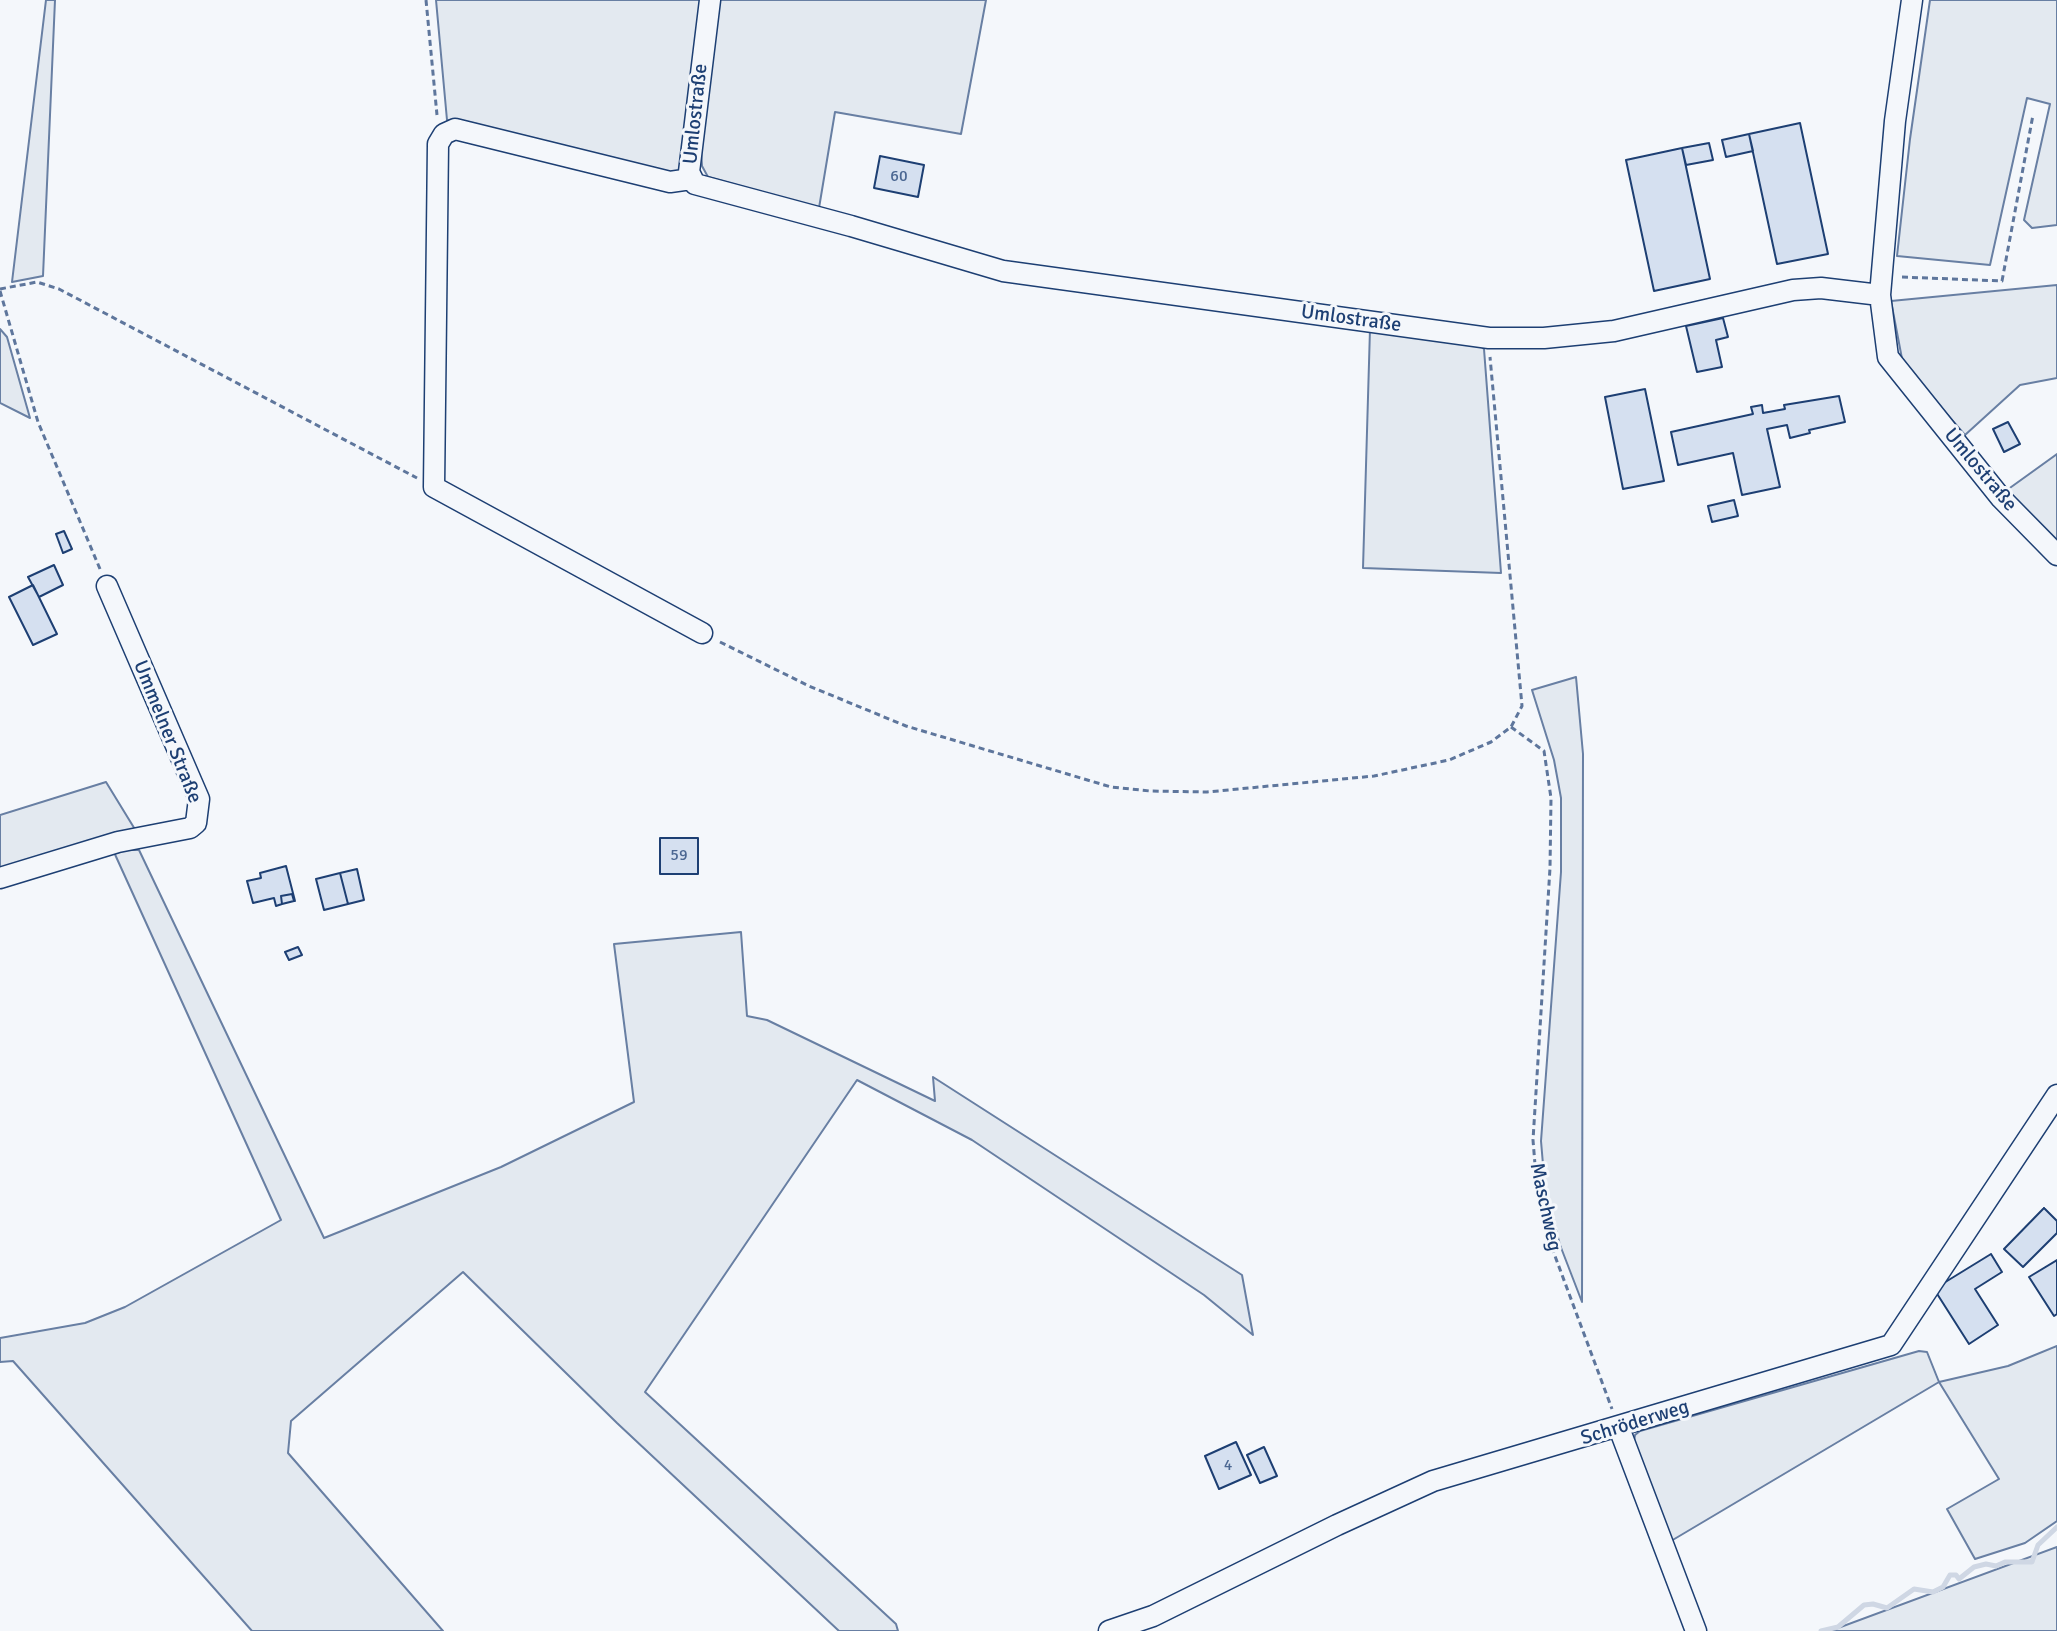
<!DOCTYPE html>
<html>
<head>
<meta charset="utf-8">
<style>
  body { margin:0 }
  canvas { display:block; background:#f4f7fb }
</style>
</head>
<body>
<canvas width="2057" height="1631"></canvas>
<script>
const c = document.querySelector('canvas').getContext('2d');
c.lineJoin = 'round';
function fill(path, color) { c.fillStyle = color; c.fill(path, 'evenodd'); }
const toPath = rows => new Path2D(rows.map(r => 'M' + r).join(''));
function trace(path, color, width, dash) { c.strokeStyle = color; c.lineWidth = width; c.lineCap = dash ? 'butt' : 'round'; c.setLineDash(dash || []); c.stroke(path); }
function write(font, color, halo, rows, align = 'center') {
  c.font = font + ' Signika,sans-serif'; c.lineWidth = 6; c.setLineDash([]); c.textBaseline = 'middle'; c.strokeStyle = halo; c.fillStyle = color; for (const [text, x, y, turn = 0] of rows) {
    c.save(); c.translate(x, y); c.rotate((+turn || 0) * Math.PI / 180); c.textAlign = isNaN(turn) ? turn : align; if (halo) c.strokeText(text, 0, 0); c.fillText(text, 0, 0); c.restore();
  }
}
const green = toPath([
  [46,0,55,0,43,276,12,282,46,0],
  [436,0,702,0,682,170,677,174,447,120,436,0],
  [718,0,986,0,961,134,835,112,819,208,708,177,702,166,701,149,718,0],
  [1930,0,2057,0,2057,225,2032,228,2024,220,2050,104,2027,98,1990,265,1897,256,1910,139,1930,0],
  [2057,285,2057,378,2020,385,1965,435,1903,364,1891,301,2057,285],
  [0,329,7,337,30,418,0,403,0,329],
  [1370,329,1476,342,1484,349,1501,573,1363,568,1370,329],
  [2057,454,2057,539,2054,541,2007,490,2057,454],
  [1576,677,1583,754,1582,1302,1560,1245,1545,1188,1541,1141,1561,872,1561,798,1554,760,1532,690,1576,677],
  [106,782,136,831,0,875,0,815,106,782],
  [113,850,139,850,324,1238,501,1167,634,1102,614,944,741,932,747,1016,767,1020,935,1101,933,1077,1242,1275,1253,1335,1204,1295,972,1140,857,1080,645,1392,896,1624,898,1631,839,1631,617,1423,463,1272,291,1421,288,1453,443,1631,252,1631,13,1361,0,1362,0,1338,85,1323,125,1307,281,1220,113,850],
  [2057,1346,2057,1521,2025,1543,1975,1559,1947,1509,1999,1479,1939,1382,1671,1541,1634,1441,1635,1435,1640,1431,1919,1351,1927,1352,1939,1382,2008,1366,2057,1346],
  [2057,1547,2057,1631,1830,1631,2057,1547]
]);
fill(green, '#e3e9f0');
trace(green, '#687fa3', 2);
trace(toPath([
  [1821,1631,1838,1627,1864,1605,1873,1604,1887,1608,1914,1589,1933,1592,1943,1587,1950,1575,1956,1575,1959,1579,1974,1567,1986,1564,1996,1566,2005,1562,2032,1562,2038,1545,2057,1527]
]), '#cfd7e4', 5);
const building = toPath([
  [1800,123,1828,254,1777,264,1749,134,1800,123],
  [1749,134,1753,151,1726,157,1722,140,1749,134],
  [1709,143,1713,160,1686,165,1682,148,1709,143],
  [1682,148,1710,279,1654,291,1626,160,1682,148],
  [880,156,924,165,918,197,874,188,880,156],
  [1723,318,1728,337,1716,340,1722,367,1697,372,1686,326,1723,318],
  [1645,389,1664,481,1623,489,1605,397,1645,389],
  [1839,396,1845,422,1809,430,1810,433,1790,438,1787,425,1767,429,1780,487,1742,495,1733,453,1678,465,1671,432,1753,414,1751,407,1762,405,1763,413,1785,409,1784,405,1839,396],
  [2008,422,2020,444,2004,452,1993,429,2008,422],
  [1734,500,1738,516,1712,522,1708,506,1734,500],
  [64,531,72,549,63,553,56,534,64,531],
  [54,565,63,585,39,597,28,577,54,565],
  [33,585,57,634,33,645,9,597,33,585],
  [660,838,698,838,698,874,660,874,660,838],
  [286,866,295,901,292,894,281,896,282,904,276,906,274,898,253,903,247,881,261,878,260,873,286,866],
  [357,869,364,900,348,904,340,873,357,869],
  [340,873,348,904,324,910,316,879,340,873],
  [292,894,294,901,282,904,281,896,292,894],
  [298,947,302,955,289,960,285,952,298,947],
  [2044,1208,2057,1221,2057,1233,2023,1267,2004,1249,2044,1208],
  [1991,1254,2002,1272,1975,1289,1998,1325,1969,1344,1934,1289,1991,1254],
  [2057,1260,2057,1314,2054,1316,2029,1277,2057,1260],
  [1236,1442,1251,1475,1219,1489,1205,1456,1236,1442],
  [1264,1447,1277,1476,1260,1483,1247,1455,1264,1447]
]);
fill(building, '#d5e0f0');
trace(building, '#1d3f73', 2);
const minor = toPath([
  [710,0,689,172,695,184,851,226,1003,271,1489,338,1544,338,1614,331,1793,290,1821,288,1880,295],
  [1912,0,1895,121,1880,295,1888,357,2001,498,2057,555],
  [691,179,670,182,455,129,444,134,438,144,434,487,702,633],
  [0,878,118,842,190,828,196,823,199,799,107,586],
  [1619,1428,1696,1631],
  [1109,1631,1153,1616,1337,1525,1433,1481,1891,1345,2057,1095]
]);
trace(minor, '#1d3f73', 23);
trace(toPath([
  [426,0,437,115],
  [1902,277,2002,281,2033,115],
  [0,289,37,282,59,289,417,478],
  [0,291,38,422,100,569],
  [720,642,809,686,906,726,1111,787,1150,791,1207,792,1374,776,1449,760,1491,742,1511,727,1522,706,1490,357],
  [1511,727,1544,751,1551,798,1550,868,1533,1140,1537,1189,1552,1248,1612,1409]
]), '#5e769c', 3, [6, 4]);
trace(minor, '#f4f7fb', 20);
write('16px', '#4b6792', null, [
  ["60",899,177],
  ["59",679,856],
  ["4",1228,1466]
]);
write('20px', '#1d3f73', '#f4f7fb', [
  ["Umlostraße",696,114,-84],
  ["Umlostraße",1351,319,8],
  ["Umlostraße",1980,470,50],
  ["Ummelner Straße",167,732,68],
  ["Maschweg",1545,1207,78],
  ["Schröderweg",1635,1423,-17]
]);
</script>
</body>
</html>
